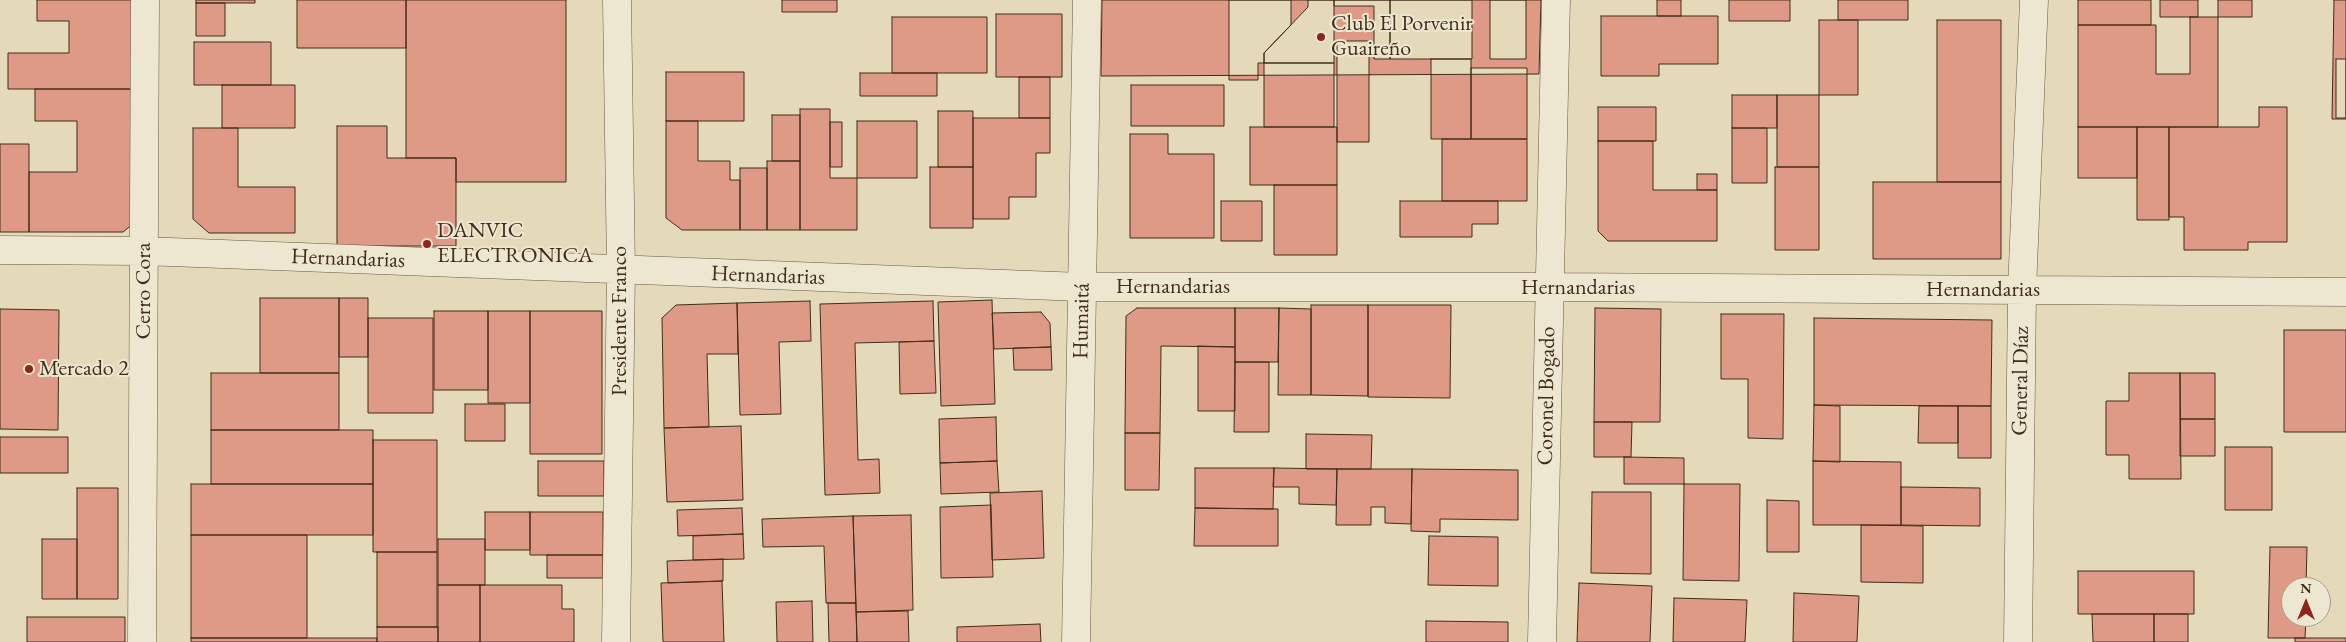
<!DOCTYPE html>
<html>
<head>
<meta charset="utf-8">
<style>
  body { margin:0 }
  #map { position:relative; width:2346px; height:642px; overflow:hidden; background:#e4daba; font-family:"EB Garamond",serif }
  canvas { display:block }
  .north { position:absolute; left:2281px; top:577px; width:50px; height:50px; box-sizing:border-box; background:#ede7d2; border:1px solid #a89d88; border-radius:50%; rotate:0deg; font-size:14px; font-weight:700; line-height:20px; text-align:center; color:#412d19 }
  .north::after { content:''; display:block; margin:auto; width:18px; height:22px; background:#8f2418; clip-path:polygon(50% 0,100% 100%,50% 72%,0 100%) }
</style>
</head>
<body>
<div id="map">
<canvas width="2346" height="642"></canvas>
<div class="north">N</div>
</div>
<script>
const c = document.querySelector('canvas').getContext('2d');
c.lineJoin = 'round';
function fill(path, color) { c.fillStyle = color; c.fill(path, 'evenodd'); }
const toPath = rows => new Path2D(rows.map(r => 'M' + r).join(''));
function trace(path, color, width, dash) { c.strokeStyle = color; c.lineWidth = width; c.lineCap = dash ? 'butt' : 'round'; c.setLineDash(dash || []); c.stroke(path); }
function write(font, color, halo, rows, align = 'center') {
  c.font = font + ' "EB Garamond",serif'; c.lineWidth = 4; c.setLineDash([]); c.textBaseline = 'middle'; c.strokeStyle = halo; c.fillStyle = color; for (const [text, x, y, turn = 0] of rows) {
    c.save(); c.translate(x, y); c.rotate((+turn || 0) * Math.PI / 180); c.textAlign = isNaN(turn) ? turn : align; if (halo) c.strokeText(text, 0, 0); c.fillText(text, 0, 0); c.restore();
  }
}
const building = toPath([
  [37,0,134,0,134,89,8,89,8,53,69,53,69,21,37,21,37,0],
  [196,0,255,0,255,3,196,3,196,0],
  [297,0,406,0,406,48,297,48,297,0],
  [406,0,566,0,566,182,456,182,456,158,406,158,406,0],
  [782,0,837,0,837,12,782,12,782,0],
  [1102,0,1541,0,1539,74,1101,76,1102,0],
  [1229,0,1291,0,1291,25,1264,53,1264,63,1258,63,1258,80,1229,80,1229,0],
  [1308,0,1334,0,1334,63,1264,63,1264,53,1308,7,1308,0],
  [1334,0,1390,0,1390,59,1374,59,1374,6,1334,6,1334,0],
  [1390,0,1472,0,1472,59,1390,59,1390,0],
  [1490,0,1526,0,1526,59,1490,59,1490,0],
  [1657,0,1681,0,1681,16,1657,16,1657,0],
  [1729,0,1790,0,1790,21,1729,21,1729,0],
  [1838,0,1908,0,1908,20,1838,20,1838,0],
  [2078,0,2151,0,2151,25,2078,25,2078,0],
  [2160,0,2198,0,2198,17,2160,17,2160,0],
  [2218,0,2252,0,2252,17,2218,17,2218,0],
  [2334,0,2346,0,2346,119,2332,119,2334,0],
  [196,3,225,3,225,36,196,36,196,3],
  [996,14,1062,14,1062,77,996,77,996,14],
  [1601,16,1718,16,1718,64,1659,64,1659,76,1601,76,1601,16],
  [892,17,987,17,987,73,892,73,892,17],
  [2190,17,2218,17,2218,127,2078,127,2078,25,2156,25,2156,74,2190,74,2190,17],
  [1819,20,1858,20,1858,95,1819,95,1819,20],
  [1937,20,2001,20,2001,182,1937,182,1937,20],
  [1337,41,1369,41,1369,142,1337,142,1337,41],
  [194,42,271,42,271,85,194,85,194,42],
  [1431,59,1471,59,1471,139,1431,139,1431,59],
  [2336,59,2346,59,2346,118,2336,118,2336,59],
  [1264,63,1334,63,1334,127,1264,127,1264,63],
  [1471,68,1527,68,1527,139,1471,139,1471,68],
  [666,72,744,72,744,121,666,121,666,72],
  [860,73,937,73,937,96,860,96,860,73],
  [1019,77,1050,77,1050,118,1019,118,1019,77],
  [222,85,295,85,295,128,222,128,222,85],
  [1131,85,1224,85,1224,126,1131,126,1131,85],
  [35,89,134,89,134,223,123,232,29,232,29,172,77,172,77,121,35,121,35,89],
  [1732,95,1777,95,1777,128,1732,128,1732,95],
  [1777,95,1819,95,1819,167,1777,167,1777,95],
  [1598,107,1656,107,1656,141,1598,141,1598,107],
  [2259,107,2287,107,2287,242,2248,242,2248,250,2184,250,2184,217,2169,217,2169,127,2259,127,2259,107],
  [800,109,830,109,830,178,857,178,857,230,800,230,800,109],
  [938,111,973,111,973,167,938,167,938,111],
  [772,115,800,115,800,161,772,161,772,115],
  [973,118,1050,118,1050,153,1036,153,1036,197,1009,197,1009,219,973,219,973,118],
  [666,121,698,121,698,161,730,161,730,180,740,180,740,230,682,230,666,218,666,121],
  [857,121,917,121,917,178,857,178,857,121],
  [830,122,842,122,842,167,830,167,830,122],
  [337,126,387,126,387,158,456,158,456,246,337,246,337,126],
  [1250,127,1337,127,1337,185,1250,185,1250,127],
  [2078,127,2137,127,2137,178,2078,178,2078,127],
  [2137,127,2169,127,2169,220,2137,220,2137,127],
  [193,128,238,128,238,187,295,187,295,233,209,233,193,219,193,128],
  [1732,128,1767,128,1767,183,1732,183,1732,128],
  [1130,134,1168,134,1168,154,1214,154,1214,238,1130,238,1130,134],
  [1442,139,1527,139,1527,201,1442,201,1442,139],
  [1598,141,1653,141,1653,190,1717,190,1717,241,1608,241,1598,231,1598,141],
  [0,144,29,144,29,232,0,232,0,144],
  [767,161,800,161,800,230,767,230,767,161],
  [930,167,973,167,973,228,930,228,930,167],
  [1775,167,1819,167,1819,250,1775,250,1775,167],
  [740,168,767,168,767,230,740,230,740,168],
  [1697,174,1717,174,1717,190,1697,190,1697,174],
  [1873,182,2001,182,2001,259,1873,259,1873,182],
  [1274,185,1337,185,1337,255,1274,255,1274,185],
  [1221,201,1262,201,1262,241,1221,241,1221,201],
  [1400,201,1498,201,1498,224,1472,224,1472,237,1400,237,1400,201],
  [260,298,339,298,339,373,260,373,260,298],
  [339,298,368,298,368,357,339,357,339,298],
  [992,300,995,404,941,406,938,302,992,300],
  [810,301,811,341,779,342,781,414,740,415,737,303,810,301],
  [933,301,934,341,855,343,858,460,879,459,880,493,825,495,820,304,933,301],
  [737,303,738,354,707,354,709,427,664,428,662,318,676,305,737,303],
  [1311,305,1368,305,1368,396,1311,395,1311,305],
  [1368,305,1451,305,1450,398,1368,397,1368,305],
  [1137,308,1235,308,1235,347,1161,346,1160,433,1125,433,1126,316,1137,308],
  [1235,308,1279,308,1278,362,1235,362,1235,308],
  [1279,308,1311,309,1311,395,1278,395,1279,308],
  [1595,308,1661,309,1660,422,1594,422,1595,308],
  [0,309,59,310,58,430,0,429,0,309],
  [434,311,488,311,488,390,434,390,434,311],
  [488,311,530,311,530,403,488,403,488,311],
  [530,311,602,311,602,454,530,454,530,311],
  [1041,312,1050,323,1051,347,994,349,992,313,1041,312],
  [1721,314,1784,314,1783,439,1748,438,1748,379,1721,379,1721,314],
  [368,318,433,318,433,413,368,413,368,318],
  [1814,318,1992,320,1991,406,1814,405,1814,318],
  [2284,330,2346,330,2346,432,2284,432,2284,330],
  [934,341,936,393,900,394,899,342,934,341],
  [1198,346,1235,347,1235,411,1198,411,1198,346],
  [1051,347,1052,370,1014,370,1013,348,1051,347],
  [1235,362,1269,362,1269,432,1234,432,1235,362],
  [211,373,339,373,339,430,211,430,211,373],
  [2129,373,2180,373,2181,479,2129,479,2129,455,2106,455,2106,401,2129,401,2129,373],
  [2180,373,2215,373,2215,419,2180,419,2180,373],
  [465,404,505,404,505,441,465,441,465,404],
  [1814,405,1840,406,1840,462,1813,461,1814,405],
  [1919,406,1958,406,1958,443,1918,443,1919,406],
  [1958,406,1991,406,1991,458,1958,458,1958,406],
  [996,417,997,461,940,463,939,419,996,417],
  [2180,419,2215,419,2215,456,2180,456,2180,419],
  [1594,422,1632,422,1631,457,1594,457,1594,422],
  [741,426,743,500,667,502,664,428,741,426],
  [211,430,373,430,373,484,211,484,211,430],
  [1125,433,1160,433,1159,490,1125,490,1125,433],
  [1306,434,1372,435,1371,469,1306,469,1306,434],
  [0,437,68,437,68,473,0,473,0,437],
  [373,440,437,440,437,552,373,552,373,440],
  [2225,447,2272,447,2272,510,2225,510,2225,447],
  [1624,457,1684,458,1684,484,1624,484,1624,457],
  [538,461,604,461,604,496,538,496,538,461],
  [997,461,999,492,941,494,940,463,997,461],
  [1813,461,1901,462,1901,525,1813,525,1813,461],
  [1195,468,1274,468,1273,509,1195,508,1195,468],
  [1274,468,1337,469,1336,505,1299,504,1299,487,1273,487,1274,468],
  [1337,469,1412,469,1411,524,1385,523,1385,507,1371,507,1371,525,1336,525,1337,469],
  [1412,469,1518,470,1518,520,1440,519,1440,532,1411,531,1412,469],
  [191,484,373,484,373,535,191,535,191,484],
  [1684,484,1740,484,1739,581,1683,580,1684,484],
  [1901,487,1980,488,1980,526,1901,525,1901,487],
  [77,488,118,488,118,599,77,599,77,488],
  [1042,491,1044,558,992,560,990,493,1042,491],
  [1592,492,1651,492,1651,574,1591,573,1592,492],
  [1767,500,1799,501,1799,552,1767,552,1767,500],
  [991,505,993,577,941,578,940,507,991,505],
  [742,508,743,534,678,536,677,510,742,508],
  [1195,508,1278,509,1278,546,1194,546,1195,508],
  [485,512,530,512,530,550,485,550,485,512],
  [530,512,603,512,603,555,530,555,530,512],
  [911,515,913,610,856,612,853,516,911,515],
  [853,516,856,603,826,603,824,546,763,547,762,519,853,516],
  [1861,525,1923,526,1923,583,1861,582,1861,525],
  [743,534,744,559,693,560,693,536,743,534],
  [191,535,307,535,307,638,191,638,191,535],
  [1429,536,1498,537,1498,586,1428,585,1429,536],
  [42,539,77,539,77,599,42,599,42,539],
  [438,539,485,539,485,585,438,585,438,539],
  [2270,547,2307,547,2306,587,2291,587,2291,617,2306,617,2305,638,2268,638,2270,547],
  [377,552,437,552,437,627,377,627,377,552],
  [547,555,603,555,603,578,547,578,547,555],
  [723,559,723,581,668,583,667,561,723,559],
  [2078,571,2194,571,2194,614,2078,614,2078,571],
  [722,581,724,642,663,642,661,583,722,581],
  [1579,583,1652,586,1650,642,1577,642,1579,583],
  [438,585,480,585,480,642,438,642,438,585],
  [480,585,562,585,562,609,574,609,574,642,480,642,480,585],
  [1794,593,1859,596,1857,642,1793,642,1794,593],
  [1674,598,1747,600,1745,642,1673,642,1674,598],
  [812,601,813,642,777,642,776,602,812,601],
  [828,603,856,603,857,642,829,642,828,603],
  [908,611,909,642,857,642,856,612,908,611],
  [2092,614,2154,614,2154,642,2093,642,2092,614],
  [2154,614,2188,614,2188,642,2154,642,2154,614],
  [27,617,125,617,125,642,27,642,27,617],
  [1426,621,1508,622,1508,642,1426,642,1426,621],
  [1040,624,1041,642,957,642,957,627,1040,624],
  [377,627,438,627,438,642,377,642,377,627],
  [191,638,377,638,377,642,191,642,191,638],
  [2295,638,2346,638,2346,642,2295,642,2295,638]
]);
fill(building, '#de9a86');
trace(building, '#412d19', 1);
const street = toPath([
  [0,250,144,251,1082,287,1550,287,2346,292],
  [142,642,145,0],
  [616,642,621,270,617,0],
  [1076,642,1087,0],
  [1542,642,1556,0],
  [2018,642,2022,290,2034,0]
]);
trace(street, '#6a5841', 29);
trace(street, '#ede7d2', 28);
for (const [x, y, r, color] of [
  [1321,37,5,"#8f2418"],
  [427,244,5,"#8f2418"],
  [29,369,5,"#8f2418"]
]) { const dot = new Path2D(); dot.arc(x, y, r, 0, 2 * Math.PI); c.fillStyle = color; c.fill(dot); trace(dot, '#ede7d2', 2); }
write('22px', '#412d19', '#ede7d2', [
  ["Club El Porvenir",1331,24],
  ["Guaireño",1331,49],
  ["DANVIC",437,231],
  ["ELECTRONICA",437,256],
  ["Mercado 2",39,369]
], 'left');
write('22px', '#412d19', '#ede7d2', [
  ["Hernandarias",348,259,2],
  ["Hernandarias",768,276,2],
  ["Hernandarias",1173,287],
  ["Hernandarias",1578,288],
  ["Hernandarias",1983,290],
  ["Cerro Cora",144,291,-90],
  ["Presidente Franco",620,321,-90],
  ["Humaitá",1082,321,-89],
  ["General Díaz",2021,381,-89],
  ["Coronel Bogado",1547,396,-89]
]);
</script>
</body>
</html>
